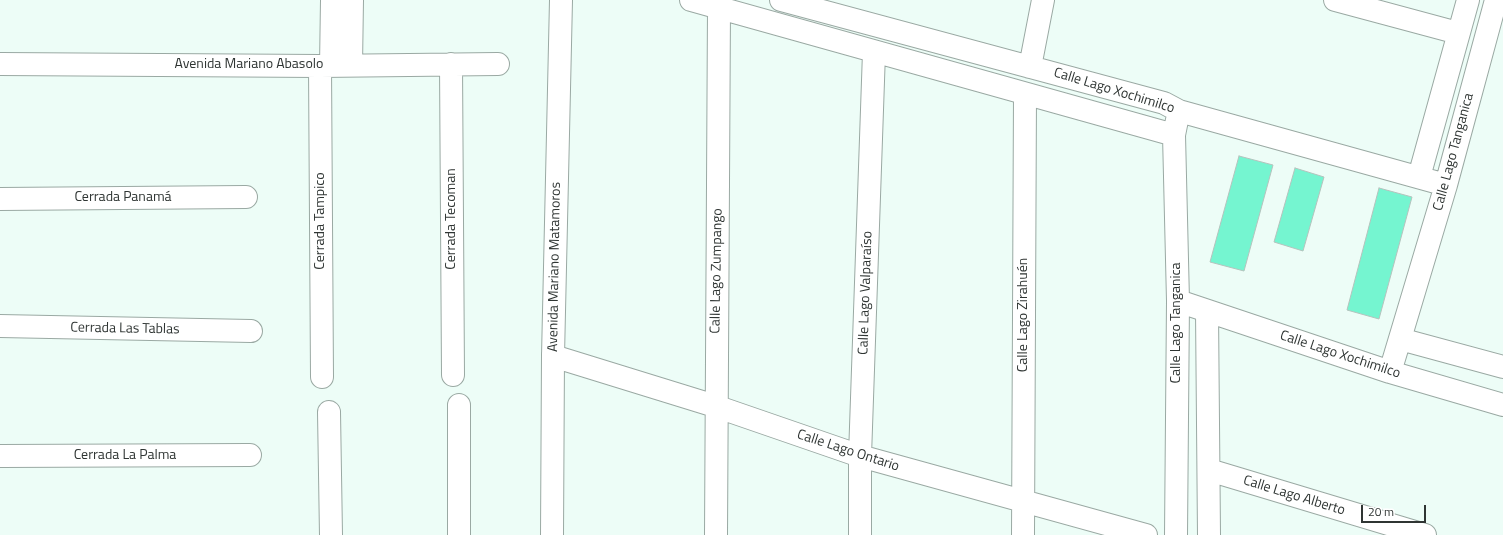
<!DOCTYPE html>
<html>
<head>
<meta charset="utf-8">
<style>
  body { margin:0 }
  #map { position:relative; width:1503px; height:535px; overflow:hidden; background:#edfdf7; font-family:"Titillium Web",sans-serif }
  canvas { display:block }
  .scale { position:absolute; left:1361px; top:505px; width:65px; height:18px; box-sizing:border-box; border:2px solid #2f3533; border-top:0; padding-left:5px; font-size:12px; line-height:14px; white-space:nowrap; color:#2f3533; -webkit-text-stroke:3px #fff; paint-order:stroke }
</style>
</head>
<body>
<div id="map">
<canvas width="1503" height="535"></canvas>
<div class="scale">20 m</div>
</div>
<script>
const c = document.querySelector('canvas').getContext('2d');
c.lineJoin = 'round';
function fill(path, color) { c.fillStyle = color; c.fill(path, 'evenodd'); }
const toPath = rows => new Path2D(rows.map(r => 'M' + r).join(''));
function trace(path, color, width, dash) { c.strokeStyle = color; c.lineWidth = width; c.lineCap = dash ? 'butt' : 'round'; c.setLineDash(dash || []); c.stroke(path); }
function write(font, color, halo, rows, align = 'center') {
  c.font = font + ' "Titillium Web",sans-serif'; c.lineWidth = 3; c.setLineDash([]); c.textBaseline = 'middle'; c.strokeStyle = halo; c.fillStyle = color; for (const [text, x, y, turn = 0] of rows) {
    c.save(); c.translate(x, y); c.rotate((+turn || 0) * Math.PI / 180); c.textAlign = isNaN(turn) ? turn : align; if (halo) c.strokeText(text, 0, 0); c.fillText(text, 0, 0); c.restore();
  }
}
const building = toPath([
  [1239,156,1273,165,1244,271,1210,262,1239,156],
  [1295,168,1324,177,1303,251,1274,242,1295,168],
  [1379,188,1412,197,1379,319,1347,310,1379,188]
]);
fill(building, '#75f5d0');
trace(building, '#b4c3bd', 1);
const minor = toPath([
  [691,0,1174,135],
  [781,0,1164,103,1179,111,1446,185],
  [1335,0,1458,33],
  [0,64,320,66,498,64],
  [451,64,453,375],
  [351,65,352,0],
  [320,66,322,377],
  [331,66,332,0],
  [1030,67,1043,0],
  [1419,177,1468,0],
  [0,199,246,197],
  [1178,301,1390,372,1503,405],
  [1207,311,1209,535],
  [0,326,251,331],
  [1400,339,1503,367],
  [553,356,715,406,860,456,1146,535],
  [1390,372,1446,185,1496,0],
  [329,412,331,535],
  [0,456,250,455],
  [1209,470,1425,535],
  [459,535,459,405],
  [716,535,719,8],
  [860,535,860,456,874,52],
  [1023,535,1025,95],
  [1176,535,1178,301,1174,135,1177,120]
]);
const tertiary = toPath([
  [552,535,553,356,561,0]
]);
trace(minor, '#9aa9a3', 24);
trace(tertiary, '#9aa9a3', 24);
trace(minor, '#fff', 22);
trace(tertiary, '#fff', 22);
write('14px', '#2f3533', '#fff', [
  ["Avenida Mariano Abasolo",249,65],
  ["Calle Lago Xochimilco",1114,91,17],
  ["Calle Lago Tanganica",1454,152,-75],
  ["Cerrada Panamá",123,198],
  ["Cerrada Tecoman",452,219,-90],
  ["Cerrada Tampico",321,221,-90],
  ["Avenida Mariano Matamoros",555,267,-89],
  ["Calle Lago Zumpango",717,271,-89],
  ["Calle Lago Valparaíso",866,293,-88],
  ["Calle Lago Zirahuén",1024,315,-90],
  ["Calle Lago Tanganica",1177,323,-90],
  ["Cerrada Las Tablas",125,329,1],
  ["Calle Lago Xochimilco",1340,355,18],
  ["Calle Lago Ontario",848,451,18],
  ["Cerrada La Palma",125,456],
  ["Calle Lago Alberto",1294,496,17]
]);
</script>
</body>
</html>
